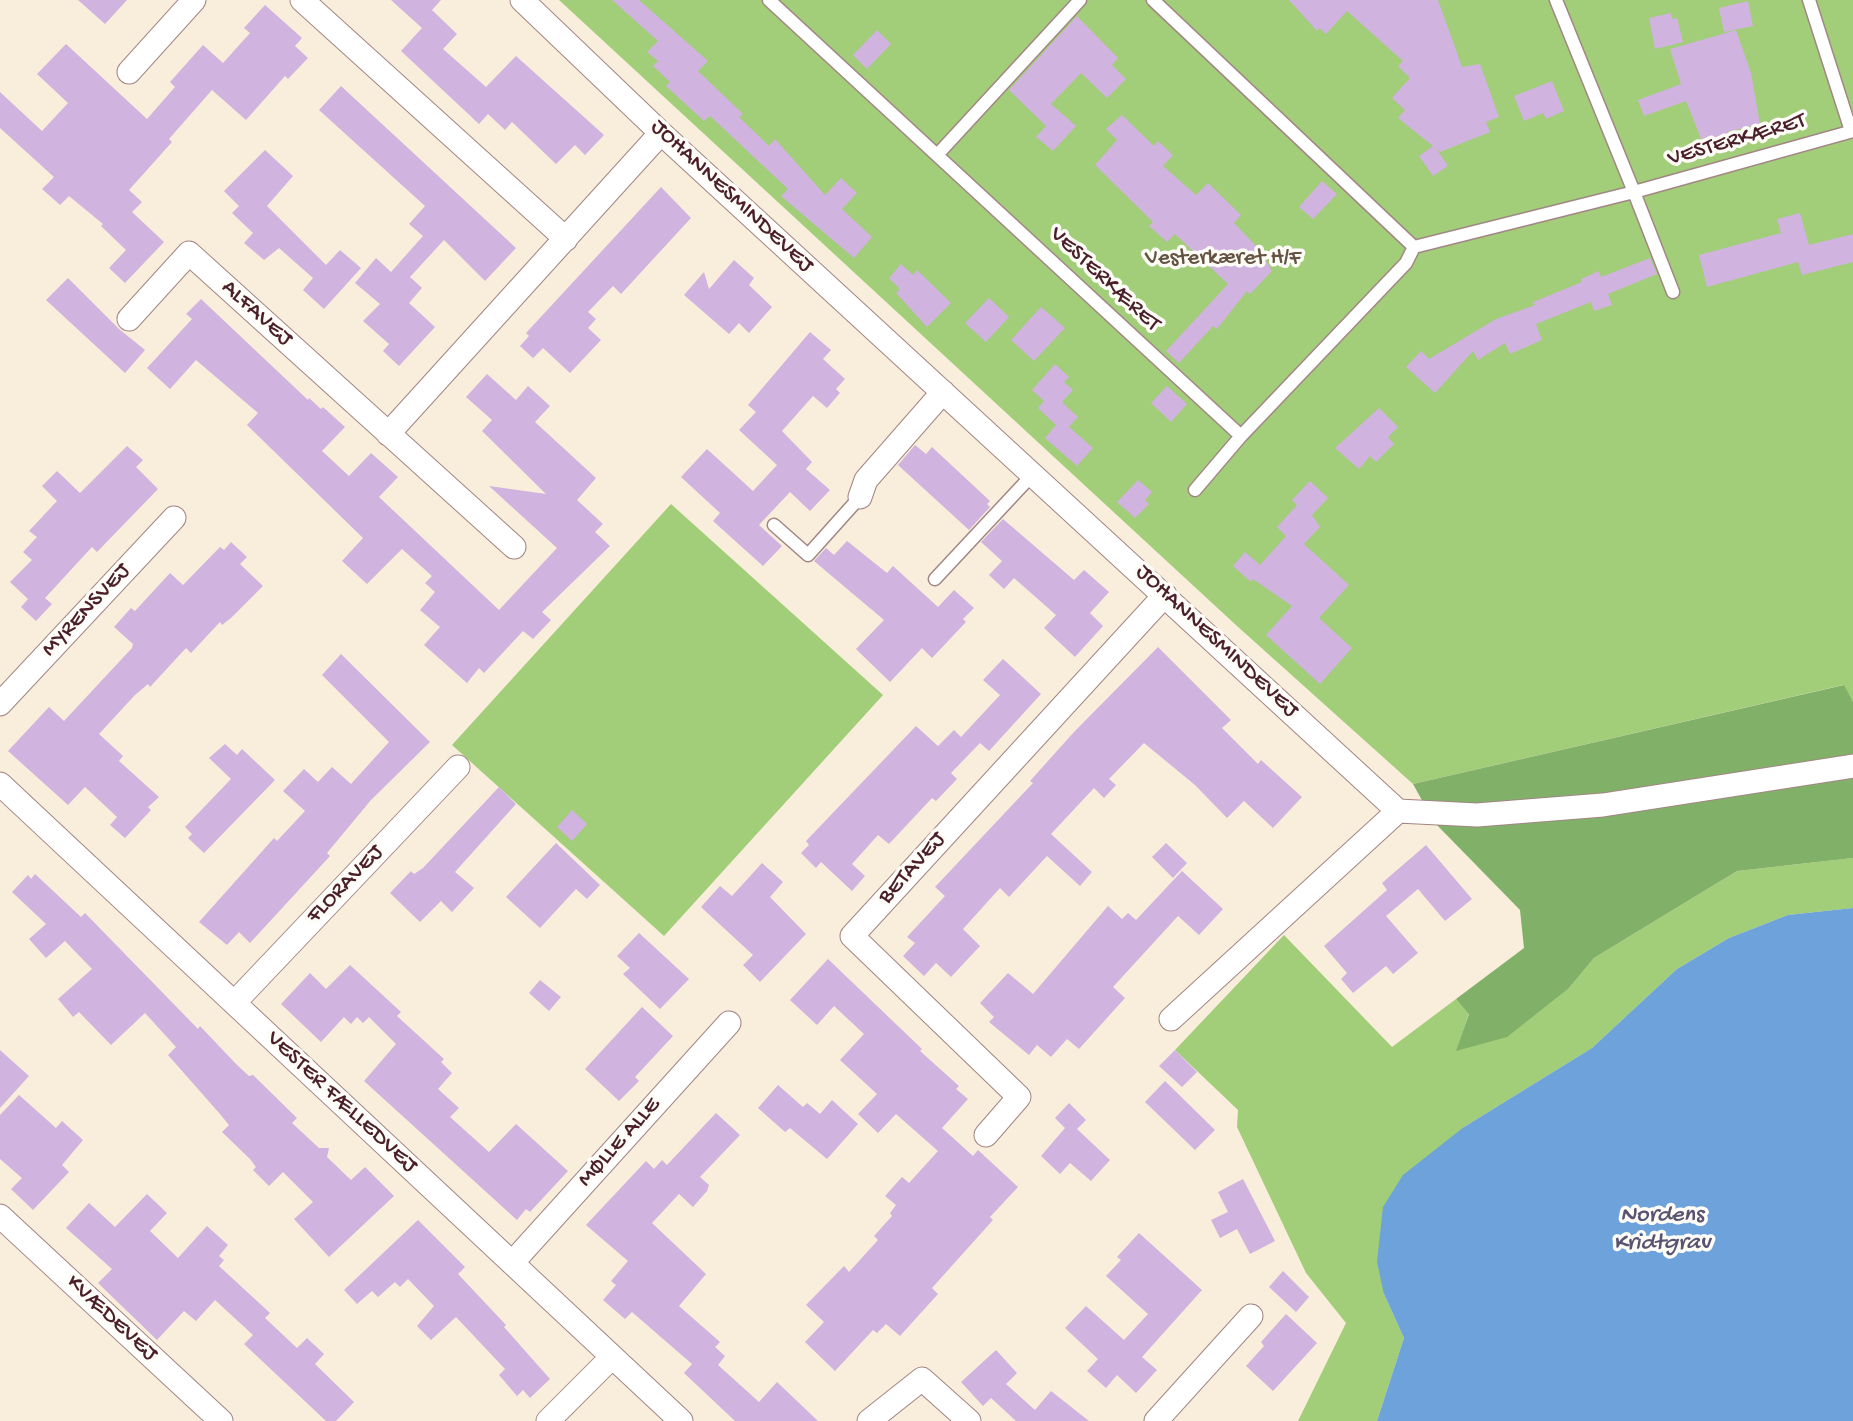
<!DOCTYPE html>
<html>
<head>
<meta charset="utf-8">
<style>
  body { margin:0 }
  canvas { display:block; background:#f9eddc }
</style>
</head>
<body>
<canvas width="1853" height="1421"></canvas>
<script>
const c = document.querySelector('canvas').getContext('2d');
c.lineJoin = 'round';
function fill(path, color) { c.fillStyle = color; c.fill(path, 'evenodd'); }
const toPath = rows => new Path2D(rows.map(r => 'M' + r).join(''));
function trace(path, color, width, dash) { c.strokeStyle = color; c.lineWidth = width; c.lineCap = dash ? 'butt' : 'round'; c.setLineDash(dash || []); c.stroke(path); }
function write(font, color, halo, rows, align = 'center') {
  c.font = font + ' "Gochi Hand",sans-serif'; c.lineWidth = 7; c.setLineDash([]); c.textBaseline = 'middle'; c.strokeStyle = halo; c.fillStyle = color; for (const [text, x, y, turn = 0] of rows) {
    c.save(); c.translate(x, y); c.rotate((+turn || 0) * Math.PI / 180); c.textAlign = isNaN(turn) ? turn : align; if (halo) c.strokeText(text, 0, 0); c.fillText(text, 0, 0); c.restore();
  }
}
fill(toPath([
  [559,0,1853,0,1853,702,1843,685,1413,784,1237,626],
  [671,504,883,695,664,936,452,745],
  [1853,858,1853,908,1788,915,1729,938,1677,969,1592,1048,1464,1127,1384,1294,1404,1338,1377,1421,1298,1421,1346,1323,1306,1273,1237,1127,1238,1110,1175,1050,1284,935,1392,1047,1456,999,1469,1013,1457,1050,1569,988,1594,958,1737,871]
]), '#a2cd79');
fill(toPath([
  [1844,685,1853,702,1853,858,1737,871,1594,958,1569,988,1507,1037,1456,1051,1469,1014,1456,999,1524,948,1520,910,1434,822,1413,784]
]), '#81b069');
fill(toPath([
  [1853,908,1853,1421,1377,1421,1404,1338,1384,1294,1377,1262,1383,1207,1403,1175,1464,1127,1592,1048,1677,969,1729,938,1788,915]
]), '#6da2da');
fill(toPath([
  [78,0,127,0,105,24],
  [391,0,441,0,432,10,457,34,443,49,486,87,516,56,604,135,585,155,575,145,556,164,512,122,505,130,488,114,479,124,401,51,422,28],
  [612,0,639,0,708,61,698,71,743,114,739,117,769,146,775,139,825,195,841,178,857,193,842,209,872,237,854,258,781,196,788,189,710,116,704,121,666,86,670,82,653,66,658,61,647,52,658,41],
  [1289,0,1438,0,1462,67,1480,64,1499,117,1486,122,1490,132,1440,152,1436,148,1448,166,1433,176,1419,156,1433,146,1398,118,1405,110,1392,98,1410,78,1398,66,1403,61,1347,11,1326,34,1319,28,1317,31],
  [1748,1,1753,26,1724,32,1719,8],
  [265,5,302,38,295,46,308,58,288,79,285,76,246,120,212,90,169,139,172,142,129,190,142,202,132,212,164,242,125,283,109,268,126,250,101,226,103,224,69,196,60,205,42,189,54,177,0,128,0,92,42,131,68,103,37,74,66,44,147,119,175,87,170,82,203,45,223,63,250,33,244,28],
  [1671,13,1672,19,1677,18,1683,42,1655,49,1649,18],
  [1077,16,1118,58,1112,65,1126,79,1107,98,1081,73,1051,104,1076,126,1053,151,1036,137,1046,126,1009,90],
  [877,30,891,44,867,69,853,55],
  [1736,30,1751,73,1760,124,1727,132,1733,147,1708,156,1686,101,1644,116,1638,100,1681,84,1670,49],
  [1552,81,1564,111,1546,119,1543,113,1524,121,1514,96],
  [341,86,516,248,485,281,444,240,410,277,422,288,409,303,435,327,399,366,383,351,389,344,363,321,380,304,355,283,376,258,391,272,423,236,409,224,425,206,319,110],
  [1122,115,1154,146,1158,141,1173,155,1163,166,1196,195,1208,183,1241,215,1234,223,1260,250,1272,271,1250,294,1247,291,1217,329,1213,326,1179,363,1166,351,1228,284,1175,234,1167,242,1149,226,1153,222,1095,165,1117,140,1106,129],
  [265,150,293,176,267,206,326,265,340,250,361,268,324,309,303,290,313,278,279,248,264,260,244,243,253,233,232,213,239,206,224,191],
  [1322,181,1337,194,1313,219,1299,207],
  [661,187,691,218,621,294,613,286,588,312,596,319,588,328,601,340,570,373,543,348,533,358,520,346,529,336,526,333],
  [1800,213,1809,245,1853,234,1853,262,1802,275,1798,262,1707,287,1699,255,1781,233,1777,219],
  [1650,258,1657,274,1608,294,1612,305,1594,311,1591,302,1536,324,1542,340,1510,354,1505,343,1478,360,1473,351,1435,393,1406,367,1421,351,1429,359,1496,319,1535,305,1533,302,1582,282,1581,279,1599,271,1601,277],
  [734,260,754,278,749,285,772,307,749,333,739,323,729,334,684,295,704,272,709,289],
  [901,264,913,275,917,270,951,303,927,327,896,293,900,289,889,278],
  [68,278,119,329,145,350,125,373,46,300],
  [989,298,1009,317,986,342,965,323],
  [201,299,308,400,309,398,321,409,323,407,345,427,322,451,349,476,371,453,398,477,379,497,499,610,557,548,489,486,546,494,482,431,492,420,466,397,487,374,516,400,528,386,550,406,535,422,596,478,577,500,603,524,595,532,610,546,542,612,551,620,533,639,523,631,484,673,479,668,467,683,424,645,440,627,420,610,435,592,425,583,432,576,402,549,367,584,342,561,363,538,247,425,258,413,196,360,170,389,147,368,192,319,186,314],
  [1041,307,1065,328,1034,361,1011,340],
  [810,332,831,350,823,359,845,379,836,389,840,393,827,408,813,396,782,431,812,462,806,469,830,490,810,511,790,492,759,525,782,546,763,566,713,521,720,513,681,477,707,449,753,491,777,465,739,430,756,412,748,405],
  [1055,364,1069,377,1064,382,1073,390,1062,402,1078,417,1069,427,1093,448,1077,466,1045,438,1056,425,1038,408,1044,401,1032,390],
  [1167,386,1187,404,1171,422,1151,403],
  [1379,408,1398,427,1388,437,1394,444,1376,462,1370,456,1359,469,1335,448],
  [915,445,926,454,932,447,990,501,987,504,990,507,969,530,898,465],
  [127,446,143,460,136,467,158,489,97,552,92,547,45,598,52,604,36,621,21,607,28,599,10,582,32,560,23,552,37,537,29,531,57,501,42,486,57,471,80,493],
  [1138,480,1152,492,1145,500,1149,504,1135,518,1117,502],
  [1310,481,1328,498,1312,515,1320,527,1304,544,1349,585,1319,618,1352,648,1320,684,1266,635,1292,606,1253,579,1251,582,1233,566,1245,552,1260,565,1286,536,1277,527,1297,505,1292,500],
  [1003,519,1074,580,1084,570,1109,592,1090,613,1103,626,1075,657,1044,628,1056,615,1014,578,1004,589,989,575,1002,561,981,542],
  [847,541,887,573,893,566,938,607,954,590,974,608,963,619,966,622,932,658,922,648,890,682,856,649,884,620,814,561,826,548,834,555],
  [231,542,247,557,240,564,263,586,231,618,222,625,220,622,191,653,186,648,150,687,148,684,135,695,99,734,123,756,119,761,159,797,148,807,151,810,125,838,110,825,117,817,85,787,68,805,8,751,49,707,64,721,132,648,133,644,114,627,131,608,135,611,170,573,183,585,220,547,224,550],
  [1158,647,1231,720,1222,728,1258,764,1261,760,1302,797,1273,828,1244,801,1227,818,1195,785,1144,743,1109,779,1116,785,1104,798,1094,788,1051,834,1092,872,1080,886,1047,856,1009,897,1000,888,963,929,980,946,951,977,936,963,924,976,903,956,915,943,907,937,945,896,935,887,1033,783,1030,781,1074,732],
  [341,654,430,742,371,800,327,853,330,856,250,943,239,932,227,945,199,922,274,838,277,841,305,811,283,791,304,769,318,782,332,767,351,784,389,742,322,675],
  [1003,659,1041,694,989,751,980,743,951,773,957,779,936,801,932,798,889,844,878,835,852,864,865,876,852,891,821,862,816,868,801,853,809,845,806,841,916,726,938,746,954,730,961,737,1000,695,983,680],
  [225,744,237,755,242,749,275,780,204,853,188,838,192,834,185,827,231,779,209,758],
  [499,787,516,804,455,872,474,888,452,912,441,901,420,922,390,893,411,871,414,874,423,868],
  [572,810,587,824,572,841,557,827],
  [556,843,600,885,587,899,576,889,540,928,506,897],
  [1166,843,1187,863,1173,878,1152,857],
  [1426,845,1472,899,1445,921,1418,889,1386,916,1418,953,1393,974,1386,966,1353,993,1341,979,1347,973,1324,946,1387,890,1382,883],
  [762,863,783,882,770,897,806,934,760,982,743,965,753,955,701,907,720,886,732,896],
  [1182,871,1223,909,1199,935,1178,916,1113,987,1125,998,1079,1049,1067,1039,1051,1057,1037,1045,1029,1055,989,1022,994,1017,980,1003,1008,973,1033,994,1108,906,1122,919,1128,913,1136,920],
  [35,874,81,917,85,913,198,1029,200,1026,236,1064,249,1076,253,1075,297,1118,292,1123,319,1148,329,1148,327,1157,351,1180,365,1167,394,1196,329,1257,294,1219,313,1202,283,1172,269,1186,253,1170,256,1167,250,1159,222,1132,229,1125,220,1114,168,1055,176,1047,145,1013,111,1045,79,1012,73,1017,58,999,92,969,65,941,46,958,29,939,46,924,12,892,28,875,31,879],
  [639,933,689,979,660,1009,623,974,630,968,617,956],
  [828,959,922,1049,920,1051,959,1086,956,1089,968,1099,942,1128,973,1156,978,1150,1018,1187,990,1217,993,1220,932,1288,938,1294,900,1336,886,1324,877,1333,873,1330,835,1371,805,1342,824,1322,806,1305,844,1266,849,1272,878,1240,874,1236,892,1216,890,1213,896,1205,885,1196,902,1177,909,1183,938,1151,896,1114,878,1133,858,1114,877,1094,840,1060,864,1034,834,1006,817,1025,790,1000],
  [350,965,401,1012,397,1016,444,1059,441,1062,452,1073,438,1089,459,1108,450,1117,489,1152,516,1124,568,1171,530,1212,526,1209,517,1220,364,1081,396,1044,369,1017,363,1023,357,1017,351,1024,344,1017,321,1042,281,1004,310,973,326,989],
  [540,980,561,997,549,1011,529,993],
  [642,1007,673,1036,635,1077,639,1081,619,1101,585,1069],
  [0,1050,29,1076,0,1108],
  [1175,1050,1197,1072,1182,1087,1159,1066],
  [1165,1081,1215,1130,1195,1150,1145,1102],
  [778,1085,803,1107,807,1103,820,1114,832,1100,858,1124,827,1159,790,1128,785,1132,758,1108],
  [19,1095,56,1128,62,1121,83,1140,62,1165,69,1172,33,1210,11,1189,22,1178,0,1159,0,1115],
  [1069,1103,1086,1120,1077,1129,1110,1160,1091,1181,1070,1163,1060,1174,1041,1156,1065,1128,1055,1118],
  [716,1113,740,1135,700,1177,709,1185,707,1191,693,1207,679,1194,652,1223,706,1274,679,1306,720,1342,715,1347,725,1356,718,1365,759,1402,777,1382,818,1421,735,1421,684,1373,692,1364,632,1312,625,1319,603,1300,616,1285,611,1281,628,1261,586,1225,646,1161,654,1169,662,1160,667,1165],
  [1243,1179,1275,1241,1250,1254,1237,1229,1220,1238,1211,1220,1228,1212,1218,1192],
  [147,1194,167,1213,150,1231,178,1258,207,1226,228,1245,219,1256,224,1260,219,1266,270,1313,265,1318,297,1348,307,1338,324,1354,315,1364,354,1402,336,1421,326,1421,244,1344,253,1335,215,1300,196,1321,184,1311,157,1340,98,1283,112,1269,66,1228,89,1203,115,1227],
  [418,1220,465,1267,458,1274,506,1325,504,1327,550,1379,530,1398,523,1390,517,1396,499,1375,505,1369,456,1317,431,1340,417,1326,434,1306,408,1279,400,1287,395,1282,378,1297,372,1291,357,1304,344,1290],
  [1139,1233,1202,1290,1142,1357,1157,1370,1136,1393,1117,1375,1106,1388,1087,1371,1098,1359,1065,1328,1086,1306,1124,1340,1148,1314,1106,1276,1121,1260,1117,1257],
  [1283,1271,1309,1297,1296,1312,1269,1287],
  [1286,1314,1317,1343,1273,1391,1246,1366,1264,1346,1261,1342],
  [996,1350,1017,1373,1006,1384,1035,1410,1051,1391,1089,1421,1016,1421,991,1398,983,1406,961,1382]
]), '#d1b3df');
const service = toPath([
  [769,0,1241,436,1195,490],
  [1153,0,1414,247],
  [1556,0,1634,192,1853,131],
  [1809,0,1851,131],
  [938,154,1080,0],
  [1241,436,1406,263,1414,247,1634,192,1673,292],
  [774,525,808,555,860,497],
  [935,579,1034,473]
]);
const minor = toPath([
  [302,0,566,239],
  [522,0,661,133,1398,811,1477,815,1603,805,1853,766],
  [129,72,194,0],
  [129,319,189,253,514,547],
  [388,434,661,133],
  [860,497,866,480,943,392],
  [0,704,174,518],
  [0,784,681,1421],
  [234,1003,458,767],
  [1171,1019,1398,811],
  [986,1135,1019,1097,852,936,1165,595],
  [0,1216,221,1421],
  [512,1263,729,1023],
  [548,1421,611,1358],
  [869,1421,922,1379,969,1421],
  [1156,1421,1251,1316]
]);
trace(service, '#a28684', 15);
trace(minor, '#a28684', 25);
trace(service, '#fff', 12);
trace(minor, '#fff', 23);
write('23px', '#4a1f2b', '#fdfcf7', [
  ["VESTERKÆRET",1737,141,-16],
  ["JOHANNESMINDEVEJ",731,197,43],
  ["VESTERKÆRET",1104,280,43],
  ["ALFAVEJ",256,314,42],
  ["MYRENSVEJ",87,611,-47],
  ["JOHANNESMINDEVEJ",1216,642,43],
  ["BETAVEJ",913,869,-48],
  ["FLORAVEJ",346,885,-46],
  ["VESTER FÆLLEDVEJ",341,1103,43],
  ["MØLLE ALLE",620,1143,-48],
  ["KVÆDEVEJ",111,1319,43]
]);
write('23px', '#645342', '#fdfcf7', [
  ["Vesterkæret H/F",1223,259]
]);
write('italic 24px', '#585371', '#fdfcf7', [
  ["Nordens",1662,1216],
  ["Kridtgrav",1662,1244]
]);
</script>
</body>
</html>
